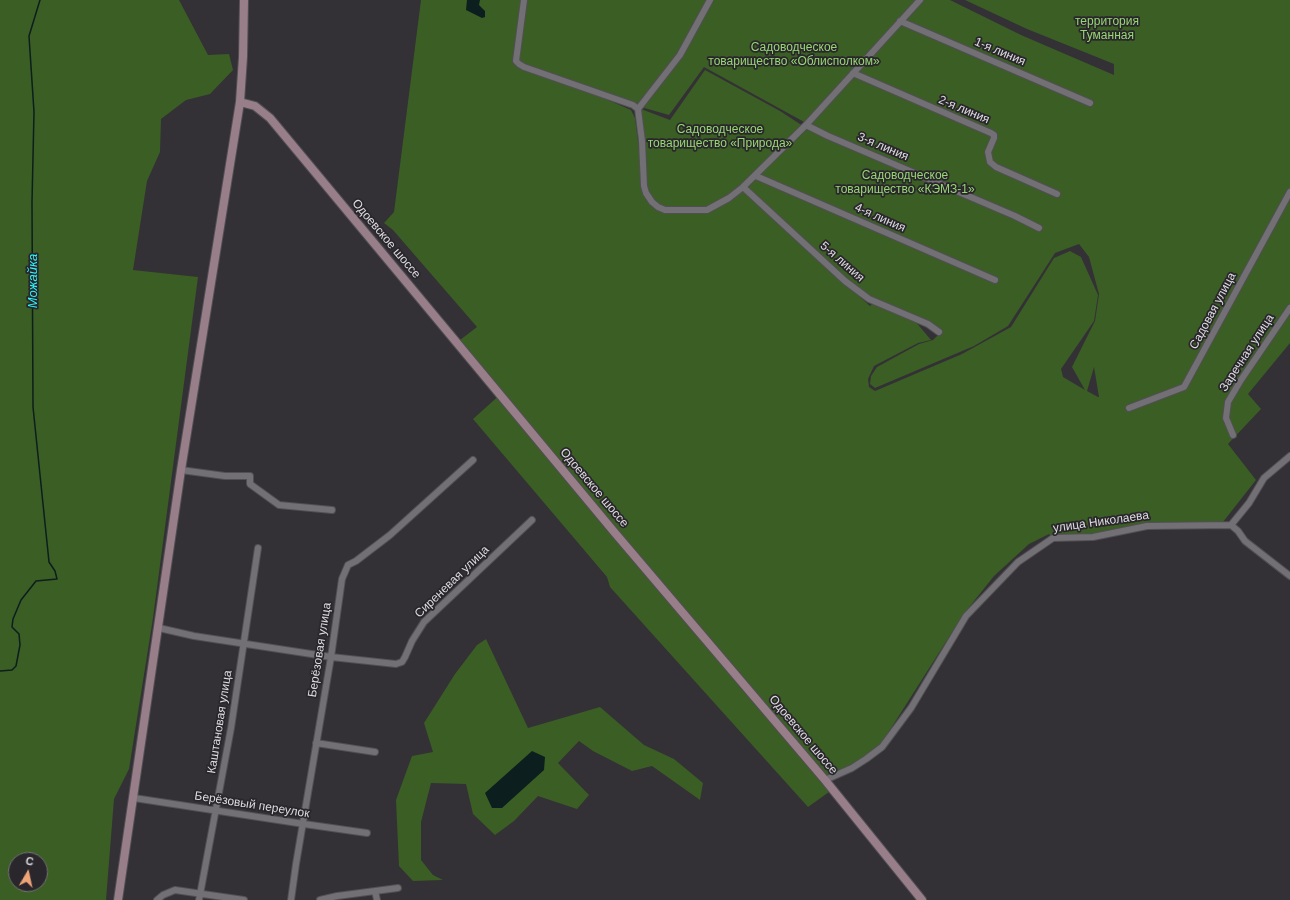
<!DOCTYPE html>
<html>
<head>
<meta charset="utf-8">
<style>
  body { margin:0 }
  #map { position:relative; width:1290px; height:900px; overflow:hidden; background:#333036; font-family:Helvetica,sans-serif }
  canvas { display:block }
  .north { position:absolute; left:8px; top:852px; width:40px; height:40px; box-sizing:border-box; background:#29272c; border:1px solid #716f74; border-radius:50%; rotate:9deg; font-size:11px; font-weight:700; line-height:16px; text-align:center; color:#dedce0 }
  .north::after { content:''; display:block; margin:auto; width:14px; height:18px; background:#efa378; clip-path:polygon(50% 0,100% 100%,50% 72%,0 100%) }
</style>
</head>
<body>
<div id="map">
<canvas width="1290" height="900"></canvas>
<div class="north">С</div>
</div>
<script>
const c = document.querySelector('canvas').getContext('2d');
c.lineJoin = 'round';
function fill(path, color) { c.fillStyle = color; c.fill(path, 'evenodd'); }
const toPath = rows => new Path2D(rows.map(r => 'M' + r).join(''));
function trace(path, color, width, dash) { c.strokeStyle = color; c.lineWidth = width; c.lineCap = dash ? 'butt' : 'round'; c.setLineDash(dash || []); c.stroke(path); }
function write(font, color, halo, rows, align = 'center') {
  c.font = font + ' Helvetica,sans-serif'; c.lineWidth = 3.5; c.setLineDash([]); c.textBaseline = 'middle'; c.strokeStyle = halo; c.fillStyle = color; for (const [text, x, y, turn = 0] of rows) {
    c.save(); c.translate(x, y); c.rotate((+turn || 0) * Math.PI / 180); c.textAlign = isNaN(turn) ? turn : align; if (halo) c.strokeText(text, 0, 0); c.fillText(text, 0, 0); c.restore();
  }
}
fill(toPath([
  [0,0,179,0,208,55,229,54,233,70,210,94,186,100,161,119,160,152,147,181,133,270,198,277,153,618,129,769,114,799,106,900,0,900],
  [16,860,40,860,40,884,16,884],
  [421,0,522,0,513,63,523,69,594,94,631,110,635,118,645,195,668,212,711,212,742,190,870,306,873,303,915,321,931,340,918,343,874,366,868,379,869,387,875,391,962,354,1011,327,1054,258,1070,251,1081,257,1098,295,1094,321,1061,369,1063,377,1085,390,1072,367,1095,321,1099,294,1089,257,1079,244,1055,253,1008,326,974,346,875,388,870,384,871,376,877,367,919,344,933,340,942,331,932,324,869,297,848,282,746,188,922,0,950,0,1021,35,1114,75,1114,64,1027,29,965,0,1290,0,1290,343,1248,394,1261,409,1228,444,1256,480,1219,527,1140,529,1099,538,1054,542,1049,534,1029,544,994,576,963,615,881,744,866,758,819,779,829,792,808,807,610,587,607,577,473,419,503,392,460,340,477,327,393,230,384,223,394,212],
  [1094,367,1099,397,1098,397,1087,391],
  [526,0,918,0,806,123,704,67,669,115,641,107,520,62,518,60],
  [705,70,780,111,803,126,752,177,726,197,714,203,703,208,664,208,658,206,646,189,641,109,670,120],
  [486,639,528,728,600,707,644,745,674,759,703,783,700,800,652,766,632,771,593,751,579,741,558,763,589,795,577,809,538,796,514,821,495,835,473,814,466,784,431,783,421,822,421,860,433,875,443,880,413,881,399,866,396,800,412,756,433,752,424,723,455,674,477,645]
]), '#3b5e24');
fill(toPath([
  [467,0,480,0,479,5,485,11,485,17,482,18,466,10],
  [532,751,545,757,544,770,502,808,492,808,485,793]
]), '#0c1e1e');
trace(toPath([
  [0,671,12,670,16,666,20,645,19,634,12,627,13,619,21,600,36,581,57,579,55,571,49,562,33,407,32,202,34,112,29,36,40,0]
]), '#0c1e1e', 1.5);
const street = toPath([
  [524,0,516,61,519,64,524,67,633,105,638,109,642,141,644,186,646,193,652,202,658,207,665,210,707,210,729,198,743,187,806,125,920,0],
  [900,21,1090,103],
  [853,73,991,133,994,135,994,138,988,152,990,162,996,167,1057,194],
  [638,109,680,55,710,0],
  [806,125,828,136,1015,216,1039,228],
  [756,176,995,280],
  [743,187,845,281,869,299,928,324,939,332],
  [1129,408,1184,387,1290,192],
  [1233,435,1226,418,1228,402,1241,380,1290,308],
  [181,470,225,476,250,476,250,484,279,505,332,510],
  [1231,525,1238,531,1245,541,1290,576],
  [159,628,194,636,331,657,396,664,402,662,405,657,412,641,424,622,532,520],
  [316,743,375,752],
  [825,780,852,768,866,759,882,747,911,708,966,616,1018,562,1053,538,1093,537,1147,526,1231,525,1249,503,1264,478,1290,456],
  [134,798,304,824,367,833],
  [375,891,377,900],
  [157,900,163,895,175,890,244,900],
  [199,900,231,728,258,548],
  [291,900,296,864,331,657,342,579,348,565,356,561,390,535,473,460],
  [320,900,337,896,398,888]
]);
const secondary = toPath([
  [240,102,255,106,270,118,615,533,825,780,922,900],
  [118,900,181,470,240,102,243,57,244,0]
]);
trace(street, '#524f54', 8);
trace(secondary, '#524f54', 10);
trace(street, '#726f75', 6);
trace(secondary, '#987e88', 8);
write('12px', '#97d672', '#29272c', [
  ["территория",1107,22],
  ["Туманная",1107,36],
  ["Садоводческое",794,48],
  ["товарищество «Облисполком»",794,62],
  ["Садоводческое",720,130],
  ["товарищество «Природа»",720,144],
  ["Садоводческое",905,176],
  ["товарищество «КЭМЗ-1»",905,190]
]);
write('12px', '#dedce0', '#29272c', [
  ["1-я линия",1000,52,23],
  ["2-я линия",964,110,23],
  ["3-я линия",883,147,23],
  ["4-я линия",880,218,24],
  ["Одоевское шоссе",386,239,50],
  ["5-я линия",842,262,41],
  ["Садовая улица",1213,311,-62],
  ["Заречная улица",1247,353,-57],
  ["Одоевское шоссе",594,488,50],
  ["улица Николаева",1101,522,-8],
  ["Сиреневая улица",452,582,-44],
  ["Берёзовая улица",320,650,-81],
  ["Каштановая улица",220,722,-81],
  ["Одоевское шоссе",803,735,50],
  ["Берёзовый переулок",252,805,9]
]);
write('italic 13px', '#27f7fd', '#29272c', [
  ["Можайка",33,281,-90]
]);
</script>
</body>
</html>
